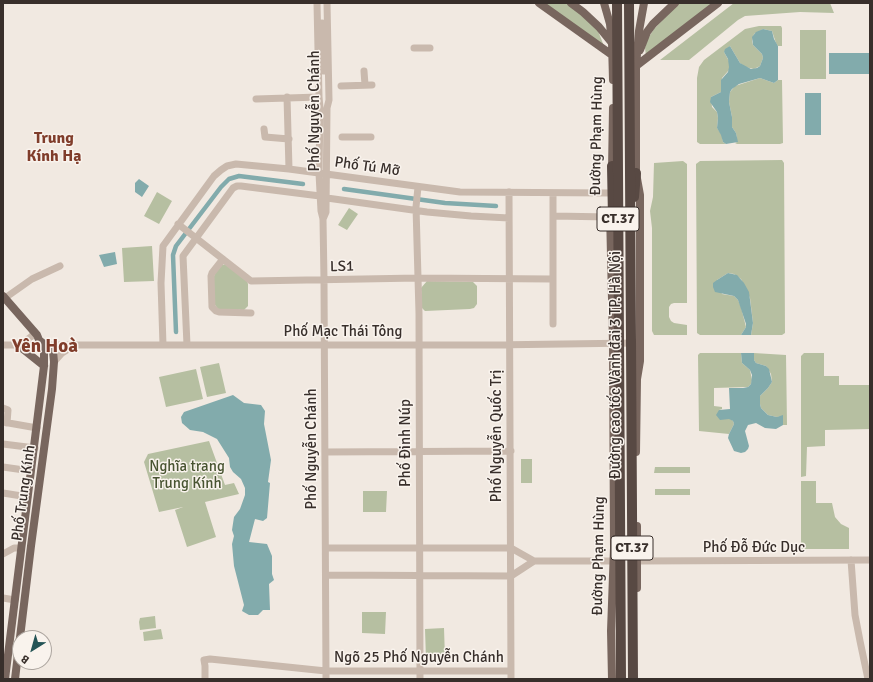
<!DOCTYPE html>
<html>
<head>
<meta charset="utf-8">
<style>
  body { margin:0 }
  #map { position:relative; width:873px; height:682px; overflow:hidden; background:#f1e9e1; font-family:Signika,sans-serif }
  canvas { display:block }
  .frame { position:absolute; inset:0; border:4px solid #382f2b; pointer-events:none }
  .north { position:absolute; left:12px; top:630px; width:40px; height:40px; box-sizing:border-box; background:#f9f3ed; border:1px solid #aca59f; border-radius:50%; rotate:217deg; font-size:11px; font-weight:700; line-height:16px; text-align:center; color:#382f2b }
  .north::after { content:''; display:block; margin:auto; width:14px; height:18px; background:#245456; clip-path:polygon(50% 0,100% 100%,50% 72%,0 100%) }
</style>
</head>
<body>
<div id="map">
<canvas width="873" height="682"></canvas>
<div class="frame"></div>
<div class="north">B</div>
</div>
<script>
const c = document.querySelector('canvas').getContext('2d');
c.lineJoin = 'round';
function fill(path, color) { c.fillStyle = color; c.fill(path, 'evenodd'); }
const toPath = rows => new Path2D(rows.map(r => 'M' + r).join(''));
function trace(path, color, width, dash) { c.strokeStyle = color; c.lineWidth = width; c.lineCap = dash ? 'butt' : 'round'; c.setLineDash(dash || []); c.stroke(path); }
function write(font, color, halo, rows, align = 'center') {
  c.font = font + ' Signika,sans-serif'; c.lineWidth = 3; c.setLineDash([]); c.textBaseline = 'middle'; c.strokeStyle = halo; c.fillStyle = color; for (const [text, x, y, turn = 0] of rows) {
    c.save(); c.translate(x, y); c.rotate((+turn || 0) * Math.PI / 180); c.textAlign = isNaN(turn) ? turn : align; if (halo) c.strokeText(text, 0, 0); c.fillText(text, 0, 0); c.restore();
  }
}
fill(toPath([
  [542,3,566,3,589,20,598,31,604,46],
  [679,3,714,3,646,56,645,48,647,40,654,29],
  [734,3,830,3,834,13,800,12,745,16,738,20,689,60,660,60],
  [759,26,781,26,782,28,782,46,778,46,776,43,772,31,763,29,754,34,752,41,753,45,762,54,763,58,760,66,754,69,745,67,740,63,730,46,724,52,730,63,729,70,722,78,721,92,711,97,712,107,717,112,718,118,717,128,722,135,723,142,726,144,700,144,697,142,697,78,699,67,704,60,745,29],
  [800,30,826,30,826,79,800,79],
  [760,78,774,83,778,80,782,80,783,143,780,144,737,144,735,143,737,142,737,139,736,133,732,127,732,117,729,102,730,92,735,86],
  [782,160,784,163,785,333,782,335,751,335,753,323,750,298,741,279,734,274,728,273,717,280,722,294,734,296,738,300,741,307,746,327,741,335,700,335,697,333,696,164,700,161],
  [683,161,687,164,687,303,674,303,671,304,669,307,669,317,671,321,674,323,687,325,687,335,654,335,652,331,652,228,650,211,653,197,654,163],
  [157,192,172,201,159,224,144,216],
  [349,208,358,214,347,230,338,225],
  [152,246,154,281,124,282,122,248],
  [226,264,247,281,248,284,248,306,244,310,218,309,215,305,213,280,215,273,222,265],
  [427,281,473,282,477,286,477,304,474,308,470,309,425,311,422,308,421,288],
  [700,353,741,353,742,363,750,370,752,380,751,384,748,387,714,388,714,406,722,407,722,409,719,410,733,421,734,424,729,434,699,431,698,355],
  [754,353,786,355,787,425,783,425,783,416,777,417,768,415,761,408,760,404,760,396,768,388,772,382,771,374,766,366,756,363,754,360],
  [804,353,824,353,824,376,839,376,839,385,870,385,870,429,825,430,825,446,807,447,806,476,801,477,801,356],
  [219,363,226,393,207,397,200,367],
  [196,369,203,399,166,407,159,377],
  [209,441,225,485,234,483,239,494,205,502,216,537,187,547,175,510,183,507,159,512,144,462,148,454],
  [521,459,532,459,532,483,521,483],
  [655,467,690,467,690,473,654,473],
  [801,481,816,481,816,503,832,503,835,517,841,524,849,528,849,549,801,549],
  [655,489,690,489,690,495,655,495],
  [363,491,387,491,386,512,363,512],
  [362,612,386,612,385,634,362,633],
  [155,616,156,628,140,630,139,622,140,618],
  [444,628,445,659,426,659,425,629],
  [161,629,163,639,144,641,143,632]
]), '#b6bfa1');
fill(toPath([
  [763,29,772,31,774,39,778,46,778,80,774,83,760,78,739,84,732,89,730,92,729,102,732,117,732,127,736,133,738,142,726,144,723,142,721,135,717,128,718,118,717,112,710,102,711,97,721,92,721,80,728,72,729,67,728,59,724,52,725,49,730,46,740,63,751,69,757,68,760,66,763,58,762,54,753,45,752,37,756,32],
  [829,53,870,53,870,74,829,74],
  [805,93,821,93,821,135,805,135],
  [139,179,149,186,142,197,135,192,135,183],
  [115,252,117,264,104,267,99,255],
  [728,273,737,275,744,283,749,292,753,323,751,335,741,335,746,327,746,324,738,300,734,296,715,292,713,287,713,283,717,280],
  [741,353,754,353,754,360,756,363,766,366,769,369,772,382,768,388,760,396,760,404,761,408,768,415,777,417,783,415,783,425,776,429,765,428,756,423,748,425,745,431,749,446,748,449,745,452,741,453,734,451,728,438,729,434,734,424,733,421,729,419,720,420,716,415,719,410,730,409,729,388,743,388,748,387,751,384,752,375,750,370,742,363],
  [233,395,244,403,261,405,265,411,264,424,271,460,268,482,270,483,267,518,263,521,255,519,249,542,267,544,272,556,272,574,274,580,269,584,270,610,263,610,258,615,249,615,242,611,244,605,234,566,232,544,234,536,232,530,234,517,240,509,245,495,245,488,241,479,233,472,230,467,229,458,217,439,203,432,190,430,182,423,181,417,184,412]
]), '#82abac');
trace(toPath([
  [344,189,445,203,496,206],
  [176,332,173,255,176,246,221,187,229,179,239,176,303,184]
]), '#82abac', 4.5);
trace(toPath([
  [317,3,319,97,320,108,319,173,321,211,323,219,324,280,326,679],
  [322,23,324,71],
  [414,48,430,48],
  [364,71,365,85],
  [341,86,372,85],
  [287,97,289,169],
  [256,99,319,97],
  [264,129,265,137,289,139],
  [342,137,371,137],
  [418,187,416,207,419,313,420,679],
  [509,192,511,679],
  [553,193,553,324],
  [327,198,427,212,471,216,509,218],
  [553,216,610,217],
  [323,219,326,212,327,108,329,100,327,3],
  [178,224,251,281,418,278,552,279],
  [223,259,212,273,211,276,212,307,216,311,219,312,251,313],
  [5,298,32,279,60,266],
  [3,345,491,345,636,343],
  [163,345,161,283,163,246,214,176,221,170,227,166,236,164,289,169,460,192,611,193],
  [187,345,183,256,233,188,237,186,241,186,320,196],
  [19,346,32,336,34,331],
  [54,362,62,353,73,346],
  [3,408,8,410,7,423],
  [3,422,37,428],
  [3,444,35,448],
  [325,452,511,451],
  [3,467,31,471],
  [3,493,28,497],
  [326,548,511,548,534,561,614,561],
  [3,554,14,548,21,548],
  [851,560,855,615,860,641,868,679],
  [638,561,870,560],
  [326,575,511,576,534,561],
  [3,598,15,600],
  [205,679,205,666,204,660,210,659,326,671,511,671]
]), '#c9b9ad', 7);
trace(toPath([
  [539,3,612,55],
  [571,3,583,12,599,27,612,43],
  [604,3,610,24,612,43,613,80],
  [640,50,647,32,653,24,675,3],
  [636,66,718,3],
  [612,170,613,108],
  [610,212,613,344,614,548,611,631,612,679],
  [3,296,37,335,44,352,44,366,5,679],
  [19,346,44,366],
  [636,452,637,379,640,361,640,195,636,173,636,66,639,31,644,3],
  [637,526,637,588],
  [15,679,31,546,52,389,54,362,53,351,40,341]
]), '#78665e', 8);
trace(toPath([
  [612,166,613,218],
  [634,197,636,173]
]), '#584943', 10);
trace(toPath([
  [617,3,621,679],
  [629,3,633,679]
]), '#584943', 10);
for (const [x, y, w] of [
  [618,219,42],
  [632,548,42]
]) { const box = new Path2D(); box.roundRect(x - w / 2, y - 12, w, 24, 3); c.fillStyle = '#f9f3ed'; c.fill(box); trace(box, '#382f2b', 1); }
write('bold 14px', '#382f2b', null, [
  ["CT.37",618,219],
  ["CT.37",632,548]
]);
write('15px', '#382f2b', '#f9f3ed', [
  ["Phố Nguyễn Chánh",315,111,-90],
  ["Đường Phạm Hùng",597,136,-89],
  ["Phố Tú Mỡ",367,167,8],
  ["LS1",342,267,-1],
  ["Phố Mạc Thái Tông",343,332],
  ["Đường cao tốc Vành đai 3 TP. Hà Nội",616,365,-90],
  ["Phố Nguyễn Quốc Trị",497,436,-90],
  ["Phố Đinh Núp",406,443,-90],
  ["Phố Nguyễn Chánh",312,449,-90],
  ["Phố Trung Kính",24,493,-82],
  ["Phố Đỗ Đức Dục",754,548],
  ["Đường Phạm Hùng",599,556,-89],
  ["Ngõ 25 Phố Nguyễn Chánh",419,658]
]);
write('15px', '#485431', '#f9f3ed', [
  ["Nghĩa trang",187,467],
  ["Trung Kính",187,484]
]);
write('bold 16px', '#803d2b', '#f9f3ed', [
  ["Trung",54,139],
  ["Kính Hạ",54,157]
]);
write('bold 19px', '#803d2b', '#f9f3ed', [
  ["Yên Hoà",45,347]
]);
</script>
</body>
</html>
